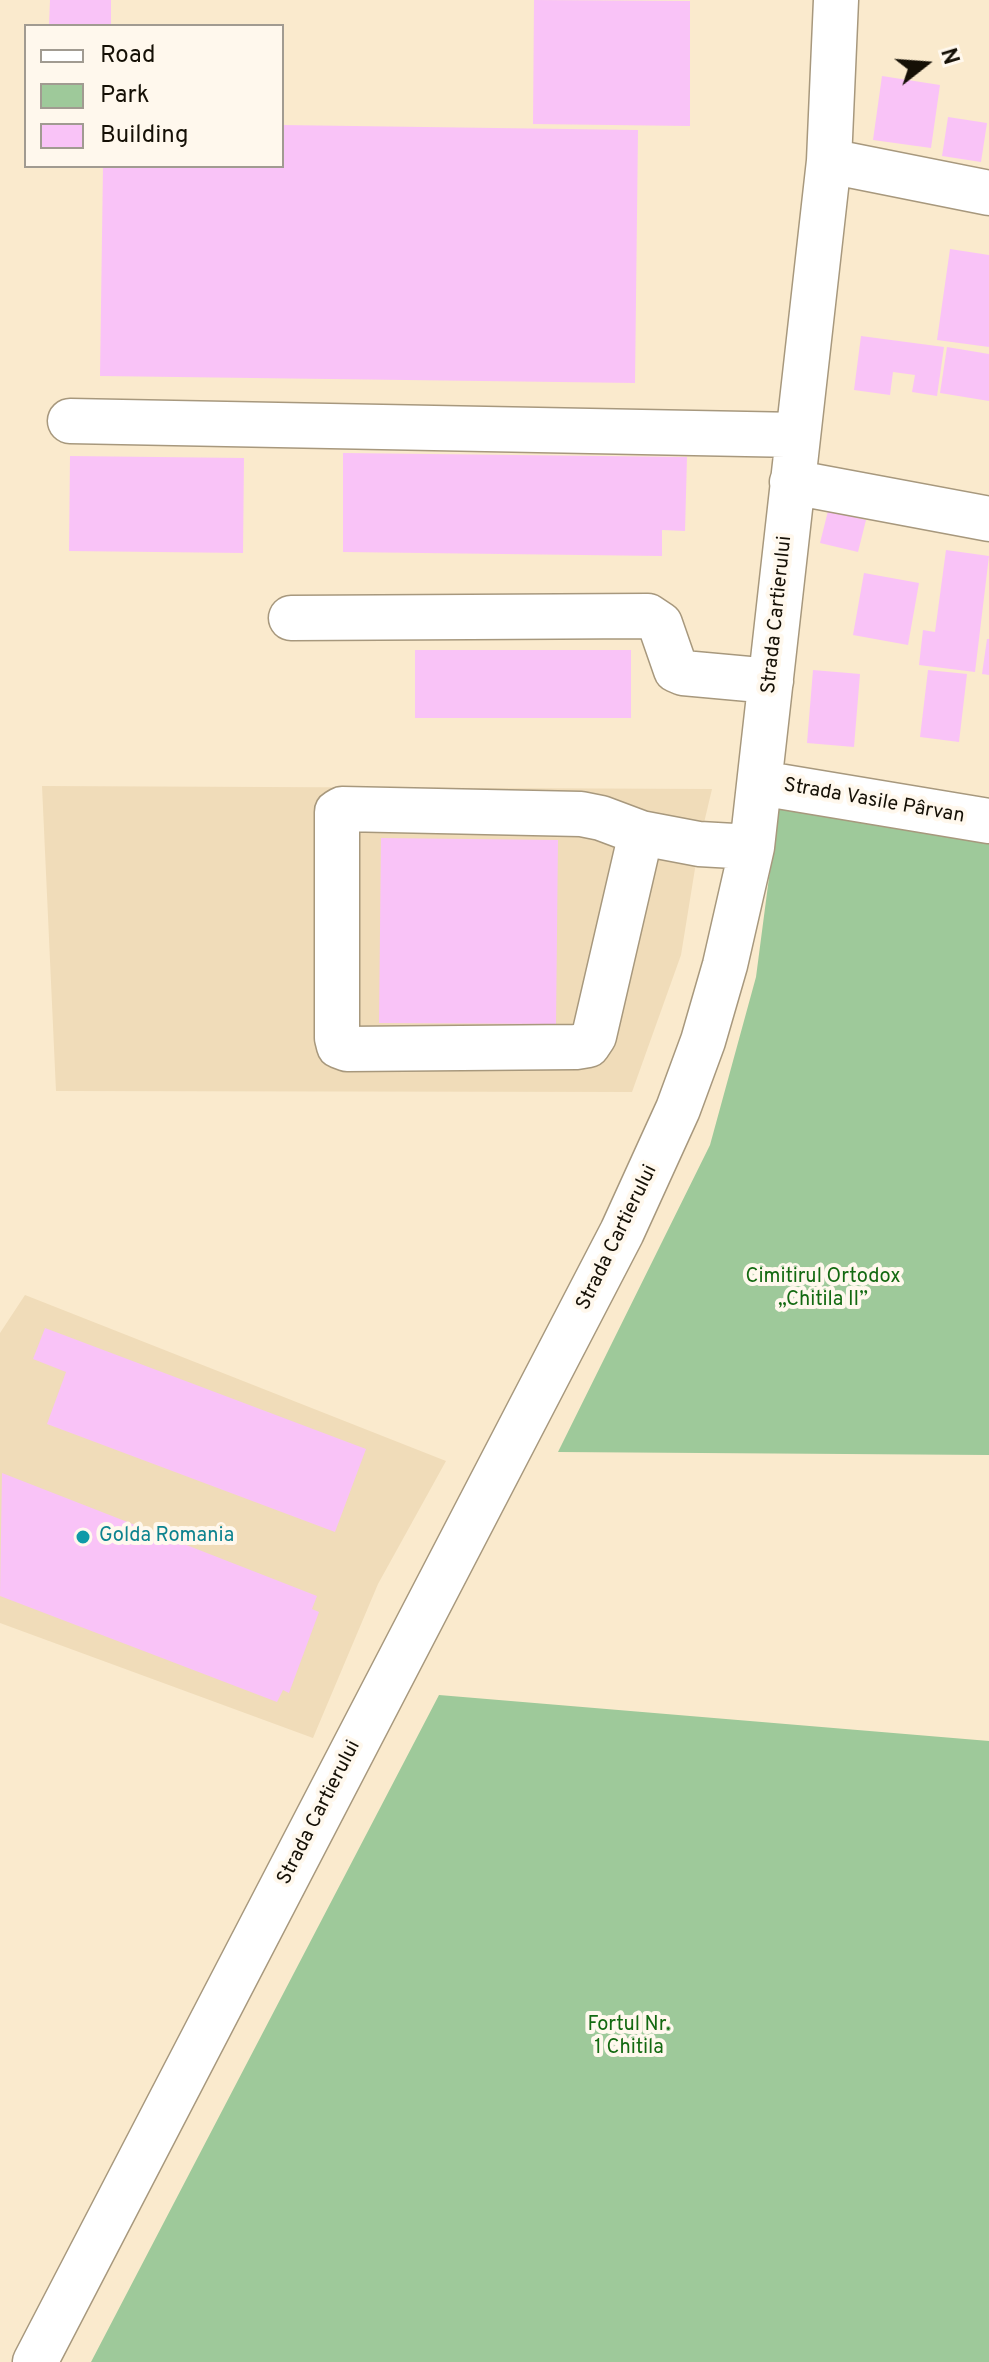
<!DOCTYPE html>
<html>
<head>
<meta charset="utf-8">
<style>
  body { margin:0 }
  #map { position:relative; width:989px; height:2362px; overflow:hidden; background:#faeacd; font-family:Overpass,sans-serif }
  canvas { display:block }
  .legend { position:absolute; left:24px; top:24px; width:260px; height:144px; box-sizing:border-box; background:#fff8ed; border:2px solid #a19b91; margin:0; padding:10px 14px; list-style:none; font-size:24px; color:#151006 }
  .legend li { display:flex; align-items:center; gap:16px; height:40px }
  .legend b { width:40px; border:2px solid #a19b91 }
  .north { position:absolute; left:885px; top:24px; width:80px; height:80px; -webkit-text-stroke:6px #fff8ed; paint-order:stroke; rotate:73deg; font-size:22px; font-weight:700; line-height:32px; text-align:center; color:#151006 }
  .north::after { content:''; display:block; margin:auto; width:28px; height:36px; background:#151006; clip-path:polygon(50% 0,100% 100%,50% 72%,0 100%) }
</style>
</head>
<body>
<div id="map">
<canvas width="989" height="2362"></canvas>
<ul class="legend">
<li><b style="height:10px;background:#fff"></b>Road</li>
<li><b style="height:22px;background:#9ec99a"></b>Park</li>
<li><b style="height:22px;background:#f9c3f7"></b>Building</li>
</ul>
<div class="north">N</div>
</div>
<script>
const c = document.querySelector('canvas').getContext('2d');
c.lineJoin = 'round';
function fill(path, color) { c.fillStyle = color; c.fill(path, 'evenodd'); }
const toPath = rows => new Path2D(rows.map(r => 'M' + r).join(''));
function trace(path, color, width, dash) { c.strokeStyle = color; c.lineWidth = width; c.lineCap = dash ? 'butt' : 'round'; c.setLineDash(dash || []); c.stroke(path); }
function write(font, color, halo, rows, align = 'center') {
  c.font = font + ' Overpass,sans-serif'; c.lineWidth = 8; c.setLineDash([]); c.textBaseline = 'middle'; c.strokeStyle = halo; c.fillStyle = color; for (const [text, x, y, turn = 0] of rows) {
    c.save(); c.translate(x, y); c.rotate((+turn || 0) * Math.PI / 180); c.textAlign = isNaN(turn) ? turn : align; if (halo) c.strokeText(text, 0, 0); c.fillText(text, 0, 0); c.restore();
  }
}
fill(toPath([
  [42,786,712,789,699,844,681,955,632,1092,56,1091],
  [25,1295,446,1461,378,1584,313,1738,0,1623,0,1333]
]), '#f0dcb9');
fill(toPath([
  [778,809,989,842,989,1455,558,1452,710,1145,756,977],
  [439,1695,989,1741,989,2362,91,2362]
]), '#9ec99a');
fill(toPath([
  [50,0,111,0,111,26,49,26],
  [534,0,690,1,690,126,533,124],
  [882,76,940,85,931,148,873,140],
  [948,117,987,123,981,162,942,156],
  [282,125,638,130,635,383,100,376,103,166,282,166],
  [950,249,989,255,989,347,937,340],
  [861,336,944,347,937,396,912,392,915,375,893,372,890,395,854,390],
  [947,347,989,354,989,401,940,393],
  [343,453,687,457,685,531,662,530,662,556,343,552],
  [70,456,244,458,243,553,69,551],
  [828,511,866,520,858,552,820,543],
  [946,550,989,556,975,672,919,665,923,630,935,632],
  [864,573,919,583,908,645,853,635],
  [987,639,989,639,989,675,982,674],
  [415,650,631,650,631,718,415,718],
  [813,670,860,674,854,747,807,743],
  [928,670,967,674,959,742,920,737],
  [381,838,558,840,556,1024,379,1023],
  [45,1328,366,1449,335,1532,47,1424,66,1372,33,1359],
  [2,1473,317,1596,312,1609,319,1612,289,1693,283,1690,277,1702,0,1596]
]), '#f9c3f7');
const minor = toPath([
  [829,161,989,193],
  [70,421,798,435],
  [792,482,989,519],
  [291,618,648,616,660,624,676,670,683,673,771,681],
  [760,783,989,821],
  [641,833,594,1036,588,1045,576,1047,347,1049,339,1046,337,1038,337,812,342,809,581,814,601,818,641,833,699,844,752,847],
  [35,2362,622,1232,678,1109,703,1041,725,965,752,847,829,161,836,0]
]);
trace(minor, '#a7987d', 47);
trace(minor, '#fff', 44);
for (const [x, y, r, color] of [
  [83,1537,8,"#0f9aa8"]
]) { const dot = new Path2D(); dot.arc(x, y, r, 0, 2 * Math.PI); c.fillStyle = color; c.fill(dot); trace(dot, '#fff8ed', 3); }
write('20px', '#151006', '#fff8ed', [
  ["Strada Cartierului",778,615,-84],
  ["Strada Vasile Pârvan",874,802,10],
  ["Strada Cartierului",618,1238,-64],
  ["Strada Cartierului",320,1813,-63]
]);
write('20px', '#136911', '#fff8ed', [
  ["Cimitirul Ortodox",823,1278],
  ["„Chitila II”",823,1301],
  ["Fortul Nr.",629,2026],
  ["1 Chitila",629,2049]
]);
write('20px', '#0d838f', '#fff8ed', [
  ["Golda Romania",99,1537]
], 'left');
</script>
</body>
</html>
